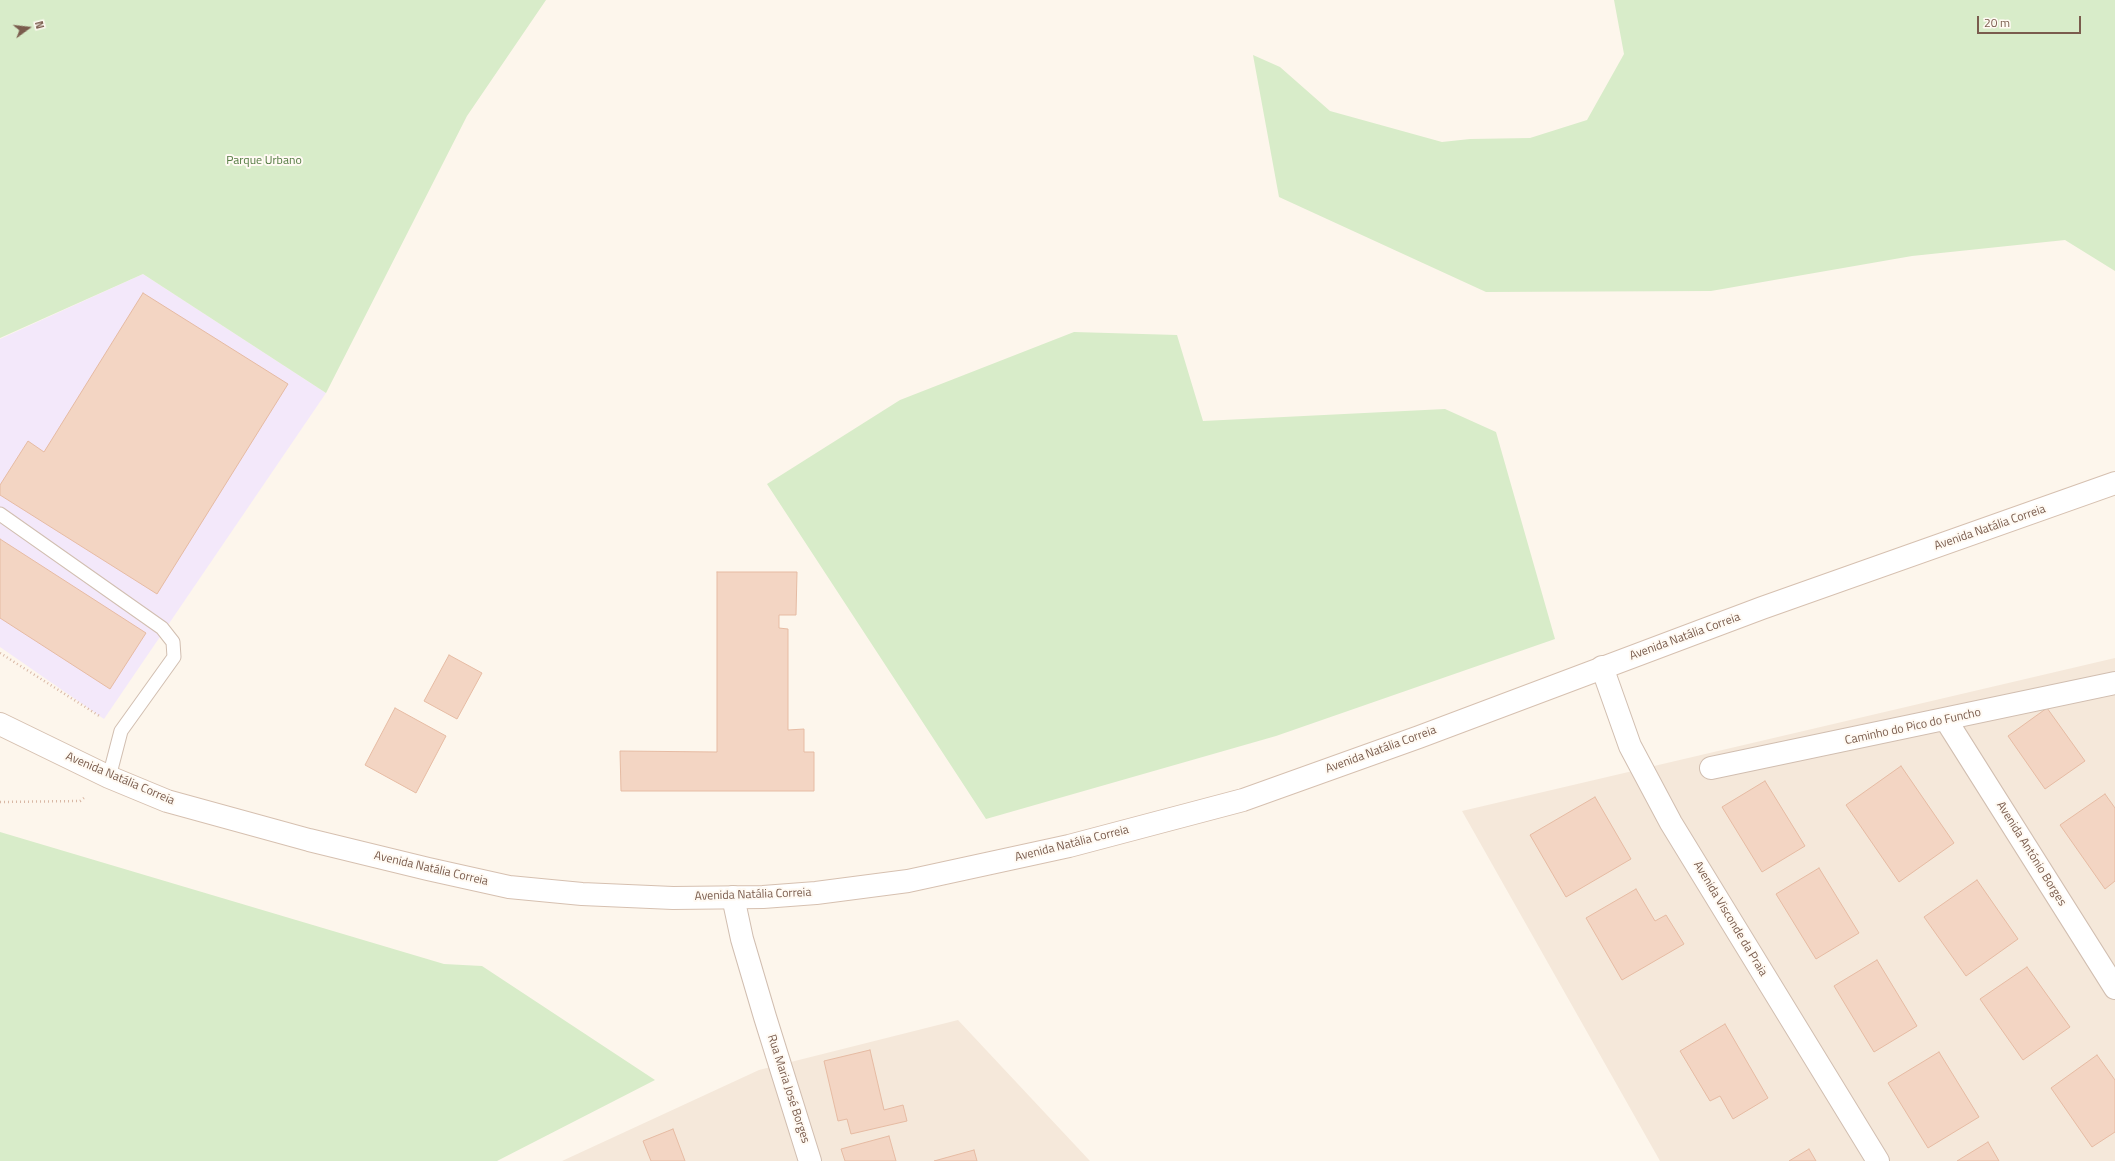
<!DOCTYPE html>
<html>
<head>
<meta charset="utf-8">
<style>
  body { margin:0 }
  #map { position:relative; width:2115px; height:1161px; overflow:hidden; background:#fdf6ec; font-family:"Titillium Web",sans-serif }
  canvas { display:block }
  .north { position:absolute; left:8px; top:8px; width:40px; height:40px; -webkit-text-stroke:3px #fffaf3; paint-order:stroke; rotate:75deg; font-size:11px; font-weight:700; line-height:16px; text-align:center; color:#7a5c4d }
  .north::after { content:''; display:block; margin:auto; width:14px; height:18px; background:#7a5c4d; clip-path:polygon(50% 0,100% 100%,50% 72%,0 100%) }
  .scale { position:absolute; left:1977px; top:16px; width:104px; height:18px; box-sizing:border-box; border:2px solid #7a5c4d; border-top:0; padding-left:5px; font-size:12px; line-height:14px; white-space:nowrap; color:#7a5c4d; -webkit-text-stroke:3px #fffaf3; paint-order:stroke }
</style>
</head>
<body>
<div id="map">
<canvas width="2115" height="1161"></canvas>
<div class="north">N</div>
<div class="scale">20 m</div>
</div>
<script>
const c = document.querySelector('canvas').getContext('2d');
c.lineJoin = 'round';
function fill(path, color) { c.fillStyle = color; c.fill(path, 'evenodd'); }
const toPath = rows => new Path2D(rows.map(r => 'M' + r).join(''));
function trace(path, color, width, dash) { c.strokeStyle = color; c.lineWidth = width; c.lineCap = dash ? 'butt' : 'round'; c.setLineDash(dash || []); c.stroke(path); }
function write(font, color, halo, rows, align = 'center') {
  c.font = font + ' "Titillium Web",sans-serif'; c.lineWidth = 4; c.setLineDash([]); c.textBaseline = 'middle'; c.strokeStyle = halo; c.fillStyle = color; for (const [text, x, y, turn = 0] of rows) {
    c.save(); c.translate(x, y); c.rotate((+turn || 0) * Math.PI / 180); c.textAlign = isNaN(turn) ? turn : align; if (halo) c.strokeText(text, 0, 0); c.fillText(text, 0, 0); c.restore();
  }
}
fill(toPath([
  [2115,658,2115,1161,1660,1161,1462,811],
  [958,1020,1090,1161,562,1161,759,1070]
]), '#f5e8da');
fill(toPath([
  [143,274,326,393,104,719,0,647,0,339]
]), '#f3e8fa');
fill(toPath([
  [0,0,546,0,467,116,326,393,143,274,0,338],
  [1614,0,2115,0,2115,271,2065,240,1912,256,1711,291,1486,292,1279,197,1253,55,1280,67,1330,111,1442,142,1470,139,1530,138,1587,120,1624,54],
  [1074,332,1177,335,1203,421,1445,409,1496,432,1555,639,1276,736,986,819,767,484,900,400],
  [0,832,444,964,482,966,655,1080,497,1161,0,1161]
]), '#d8ecc9');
const building = toPath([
  [143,293,288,384,157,594,0,495,0,485,28,441,44,452,143,293],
  [0,539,146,633,110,689,0,618,0,539],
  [717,572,797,572,796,615,779,615,779,628,788,629,788,730,804,729,804,752,814,752,814,791,621,791,620,751,717,752,717,572],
  [449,655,482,673,457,719,424,701,449,655],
  [395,708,446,736,416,793,365,765,395,708],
  [2047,708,2085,761,2045,789,2008,736,2047,708],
  [1901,766,1954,843,1899,882,1846,805,1901,766],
  [1765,781,1805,846,1762,872,1722,807,1765,781],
  [2105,794,2115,808,2115,881,2105,889,2060,825,2105,794],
  [1595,797,1631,859,1566,897,1530,835,1595,797],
  [1819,868,1859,933,1816,959,1776,894,1819,868],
  [1977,880,2018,939,1966,976,1924,917,1977,880],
  [1636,889,1655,921,1666,915,1684,944,1622,980,1586,918,1636,889],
  [1877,960,1917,1026,1874,1052,1834,986,1877,960],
  [2027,967,2070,1027,2023,1060,1980,999,2027,967],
  [1725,1024,1768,1098,1733,1119,1720,1096,1710,1101,1680,1051,1725,1024],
  [870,1050,884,1110,903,1105,907,1121,851,1134,847,1119,838,1121,824,1061,870,1050],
  [1939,1052,1979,1117,1928,1148,1888,1083,1939,1052],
  [2097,1055,2115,1080,2115,1132,2092,1147,2051,1088,2097,1055],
  [673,1129,685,1161,651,1161,643,1141,673,1129],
  [889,1136,896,1161,845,1161,841,1149,889,1136],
  [1988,1142,1999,1161,1957,1161,1988,1142],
  [1809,1149,1816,1161,1789,1161,1809,1149],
  [974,1150,977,1161,934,1161,974,1150]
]);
fill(building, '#f3d5c3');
trace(building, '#e6bba3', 1);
const lane = toPath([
  [0,514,162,628,173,642,174,657,121,731,109,777]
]);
const street = toPath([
  [1602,667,1630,746,1671,823,1878,1161],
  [1946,720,2115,988],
  [1711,768,2115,683],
  [733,897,742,939,765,1017,810,1161]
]);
const secondary = toPath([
  [0,724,109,777,167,801,309,840,428,869,509,887,582,894,673,898,763,897,816,893,908,881,1069,846,1243,800,1419,737,1762,608,2115,483]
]);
trace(lane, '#d1beb0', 15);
trace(street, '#d1beb0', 24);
trace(secondary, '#d6c0b0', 24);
trace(toPath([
  [0,653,101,717],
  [0,802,80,801,84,798]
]), '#d9b8a5', 2.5, [1, 3]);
trace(lane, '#fff', 13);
trace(street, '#fff', 22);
trace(secondary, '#fff', 22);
write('12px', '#537a41', '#fffaf3', [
  ["Parque Urbano",264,161]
]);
write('12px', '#7a5c4d', '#fffaf3', [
  ["Avenida Natália Correia",1990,528,-19],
  ["Avenida Natália Correia",1685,637,-20],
  ["Caminho do Pico do Funcho",1913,727,-12],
  ["Avenida Natália Correia",1381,750,-20],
  ["Avenida Natália Correia",120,779,23],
  ["Avenida Natália Correia",1072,844,-14],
  ["Avenida António Borges",2031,854,58],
  ["Avenida Natália Correia",431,869,13],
  ["Avenida Natália Correia",753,895,-2],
  ["Avenida Visconde da Praia",1730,919,59],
  ["Rua Maria José Borges",788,1089,72]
]);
</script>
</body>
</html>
